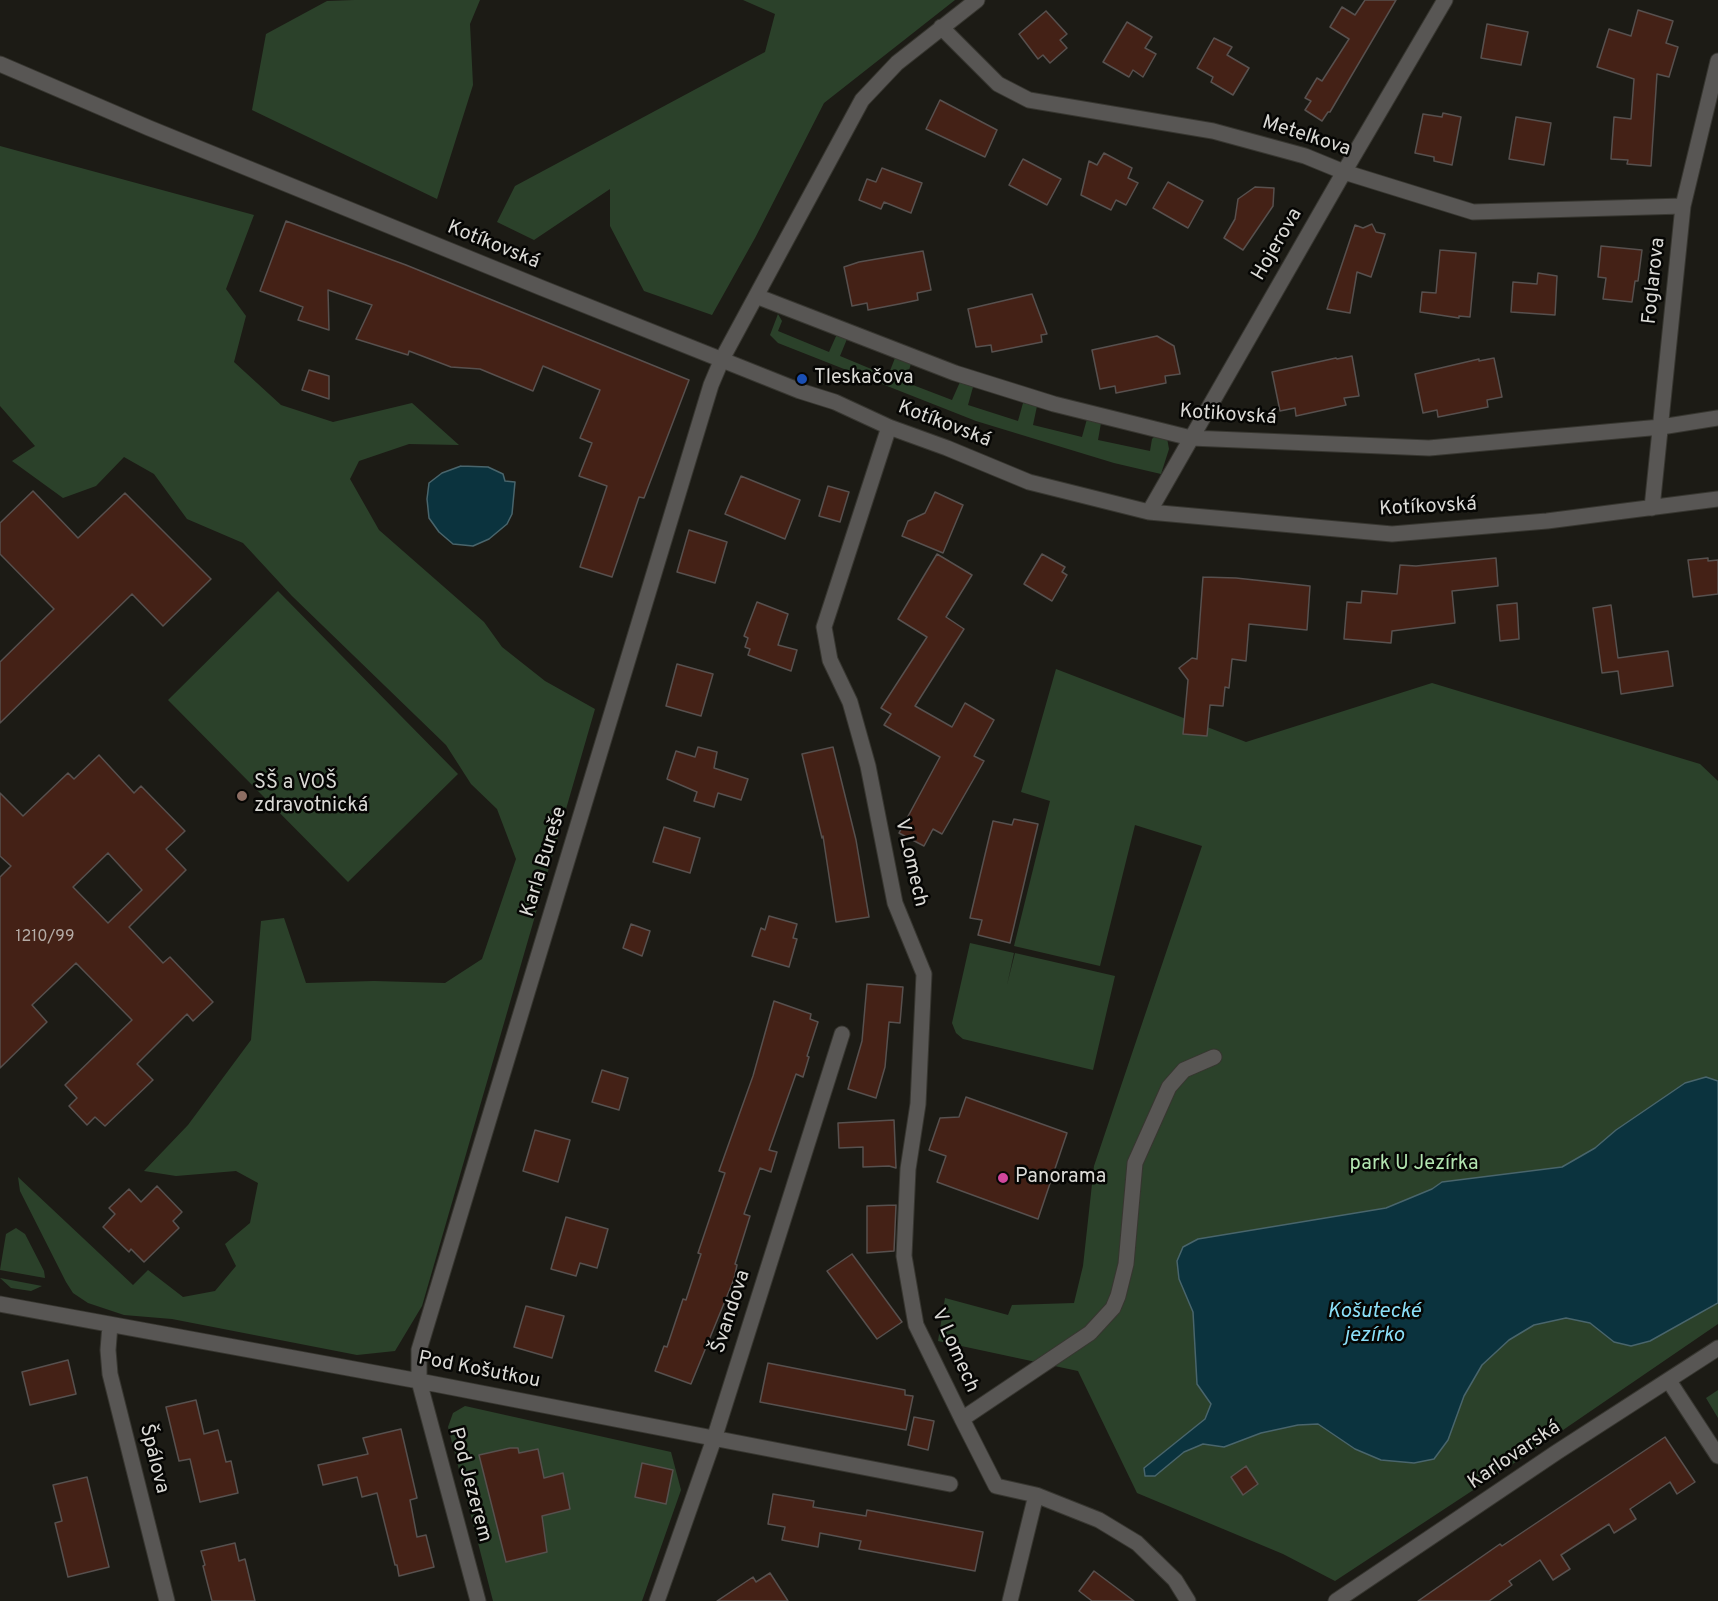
<!DOCTYPE html>
<html>
<head>
<meta charset="utf-8">
<style>
  body { margin:0 }
  canvas { display:block; background:#1c1b15 }
</style>
</head>
<body>
<canvas width="1718" height="1601"></canvas>
<script>
const c = document.querySelector('canvas').getContext('2d');
c.lineJoin = 'round';
function fill(path, color) { c.fillStyle = color; c.fill(path, 'evenodd'); }
const toPath = rows => new Path2D(rows.map(r => 'M' + r).join(''));
function trace(path, color, width, dash) { c.strokeStyle = color; c.lineWidth = width; c.lineCap = dash ? 'butt' : 'round'; c.setLineDash(dash || []); c.stroke(path); }
function write(font, color, halo, rows, align = 'center') {
  c.font = font + ' Overpass,sans-serif'; c.lineWidth = 5; c.setLineDash([]); c.textBaseline = 'middle'; c.strokeStyle = halo; c.fillStyle = color; for (const [text, x, y, turn = 0] of rows) {
    c.save(); c.translate(x, y); c.rotate((+turn || 0) * Math.PI / 180); c.textAlign = isNaN(turn) ? turn : align; if (halo) c.strokeText(text, 0, 0); c.fillText(text, 0, 0); c.restore();
  }
}
fill(toPath([
  [354,0,480,0,470,24,473,85,437,199,252,110,266,34,327,1],
  [743,0,955,0,824,103,755,238,712,315,644,291,610,226,610,189,534,240,497,222,515,186,765,52,775,14],
  [0,146,254,215,226,289,246,316,234,362,281,405,333,422,412,403,459,445,409,444,359,461,350,479,379,530,484,622,502,647,545,681,595,709,422,1306,395,1351,357,1355,172,1319,124,1315,88,1303,73,1293,66,1282,20,1191,18,1177,133,1285,148,1270,183,1297,215,1291,236,1266,225,1244,250,1223,258,1183,236,1171,176,1176,144,1171,188,1125,251,1040,261,921,284,918,306,983,374,981,445,983,482,959,516,859,497,809,471,784,446,745,292,596,243,543,187,519,154,474,124,457,96,486,63,498,12,461,35,446,0,406],
  [778,314,782,321,778,331,829,352,837,334,847,339,840,356,888,376,895,358,911,364,905,382,952,400,960,382,973,387,968,405,1018,421,1023,403,1037,406,1033,425,1082,437,1087,419,1101,423,1098,440,1150,451,1152,439,1156,435,1167,438,1169,449,1161,474,1114,463,976,421,778,343,770,335],
  [278,591,458,774,348,882,168,700],
  [1056,669,1246,742,1432,683,1700,764,1718,781,1718,1324,1525,1456,1335,1581,1283,1554,1137,1493,1078,1371,938,1341,945,1298,1008,1315,1012,1305,1074,1303,1083,1266,1094,1166,1202,846,1135,825,1100,966,1014,946,1050,801,1021,792],
  [970,943,1014,953,1007,985,1015,953,1115,976,1093,1070,963,1039,956,1033,952,1023],
  [16,1228,25,1234,44,1271,45,1278,0,1270,6,1234],
  [0,1278,42,1286,31,1291,11,1288],
  [1718,1390,1718,1418,1706,1398],
  [465,1406,671,1452,681,1490,642,1601,493,1601,448,1427,453,1413]
]), '#2b412a');
const water = toPath([
  [461,466,488,467,503,474,505,481,515,482,512,514,507,524,489,539,473,546,453,544,439,532,429,518,427,499,429,483,442,473,461,466],
  [1706,1077,1718,1081,1718,1303,1650,1341,1631,1346,1614,1342,1590,1323,1566,1318,1534,1325,1509,1340,1482,1365,1464,1396,1448,1440,1434,1459,1414,1463,1381,1460,1355,1449,1318,1424,1298,1425,1261,1433,1224,1447,1203,1444,1184,1452,1155,1476,1145,1476,1144,1468,1205,1419,1211,1404,1197,1384,1193,1312,1179,1279,1177,1261,1183,1247,1198,1239,1386,1208,1432,1189,1442,1182,1562,1167,1595,1148,1616,1130,1685,1083,1706,1077]
]);
fill(water, '#0b333e');
trace(water, '#49656c', 1.5);
const building = toPath([
  [1365,0,1396,0,1330,112,1328,112,1322,121,1305,110,1311,101,1305,98,1317,78,1322,81,1349,39,1330,27,1342,7,1355,15,1365,0],
  [1638,10,1673,21,1666,43,1678,47,1669,77,1657,74,1651,166,1627,164,1628,160,1611,159,1614,117,1631,119,1634,79,1597,67,1609,29,1631,36,1638,10],
  [1046,11,1067,34,1060,40,1067,48,1050,63,1043,55,1038,59,1019,34,1046,11],
  [1127,22,1152,37,1145,48,1156,54,1143,77,1133,70,1129,77,1103,62,1127,22],
  [1487,24,1528,32,1521,65,1481,58,1487,24],
  [1214,38,1232,47,1227,55,1249,68,1233,95,1211,82,1213,77,1197,68,1214,38],
  [940,100,997,130,985,157,926,129,940,100],
  [1443,113,1461,117,1452,165,1434,161,1434,157,1415,153,1423,114,1442,117,1443,113],
  [1516,117,1551,123,1544,165,1509,159,1516,117],
  [1104,153,1132,168,1128,178,1138,183,1126,205,1116,200,1111,210,1081,195,1089,161,1097,165,1104,153],
  [1023,159,1061,179,1047,205,1009,185,1023,159],
  [882,168,922,183,911,213,884,202,881,209,859,200,867,179,876,182,882,168],
  [1168,182,1203,201,1188,228,1153,208,1168,182],
  [1255,187,1274,188,1273,206,1243,250,1224,238,1235,219,1238,199,1255,187],
  [286,221,406,265,689,380,644,498,639,497,612,577,580,567,607,486,579,476,592,443,580,438,600,390,543,366,533,391,480,369,451,367,409,351,408,355,356,339,372,305,328,290,329,330,298,320,303,307,260,291,286,221],
  [1372,224,1376,232,1385,234,1371,277,1357,272,1350,313,1327,309,1355,225,1363,228,1372,224],
  [1601,246,1642,250,1638,281,1635,281,1632,302,1603,299,1606,278,1598,277,1601,246],
  [1440,250,1476,253,1470,317,1459,316,1459,318,1420,312,1422,292,1436,293,1440,250],
  [923,251,931,290,917,293,918,300,899,304,868,310,867,303,852,306,844,267,859,262,923,251],
  [1538,273,1557,276,1555,315,1511,312,1513,282,1537,284,1538,273],
  [1032,294,1047,334,1041,335,1042,342,992,352,991,345,976,347,968,309,1032,294],
  [1157,336,1174,346,1180,374,1165,376,1166,383,1116,393,1115,386,1100,389,1092,350,1157,336],
  [1352,356,1359,396,1344,398,1346,405,1296,416,1295,408,1280,411,1272,372,1336,358,1337,359,1352,356],
  [1494,358,1502,397,1487,400,1488,407,1438,417,1437,410,1423,413,1415,374,1479,359,1479,361,1494,358],
  [309,370,329,376,329,399,302,390,309,370],
  [741,476,800,500,785,539,725,514,741,476],
  [828,486,849,492,840,522,819,516,828,486],
  [33,491,78,538,125,493,211,579,163,626,132,594,0,723,0,662,54,609,0,554,0,523,33,491],
  [935,492,963,505,943,553,902,536,908,521,925,513,935,492],
  [689,530,727,542,715,583,677,572,689,530],
  [937,554,972,575,946,617,964,629,915,706,952,727,965,703,994,720,974,756,984,761,942,834,933,829,924,846,899,833,940,757,884,725,891,714,881,708,927,637,898,619,937,554],
  [1042,554,1065,567,1062,572,1067,575,1052,601,1024,584,1042,554],
  [1496,558,1498,586,1452,591,1455,623,1392,631,1391,643,1344,639,1347,602,1361,603,1362,591,1397,594,1400,565,1416,566,1496,558],
  [1708,558,1708,561,1718,560,1718,594,1693,597,1688,560,1708,558],
  [1203,577,1236,578,1310,586,1307,630,1249,624,1246,661,1232,659,1229,688,1225,687,1223,706,1210,705,1207,736,1183,734,1188,680,1179,668,1192,658,1197,659,1203,577],
  [757,602,788,614,778,645,797,650,791,671,748,655,750,649,745,647,748,638,744,636,757,602],
  [1517,603,1519,639,1500,641,1497,605,1517,603],
  [1611,605,1618,658,1668,651,1673,686,1621,694,1618,671,1602,673,1593,608,1611,605],
  [677,664,713,674,701,716,666,706,677,664],
  [698,747,717,752,714,768,748,779,741,800,718,793,714,807,694,801,697,792,667,779,676,751,695,757,698,747],
  [833,747,856,840,869,917,836,922,823,836,822,838,802,754,833,747],
  [99,755,134,793,141,786,185,831,166,849,186,870,129,927,163,963,170,957,213,1002,193,1021,187,1014,137,1064,153,1080,105,1126,95,1117,87,1125,69,1106,77,1098,65,1085,132,1020,76,963,32,1005,47,1022,0,1068,0,877,11,866,0,856,0,793,23,816,68,773,74,779,99,755],
  [108,853,142,890,108,923,73,887,108,853],
  [1014,819,1038,824,1010,943,978,935,982,920,970,918,993,821,1012,825,1014,819],
  [664,827,700,838,690,873,653,862,664,827],
  [769,916,797,924,793,938,797,939,789,967,752,956,761,928,765,930,769,916],
  [631,924,650,931,642,956,623,948,631,924],
  [867,984,903,987,900,1023,889,1022,885,1067,876,1098,848,1089,862,1041,867,984],
  [774,1001,811,1014,810,1019,818,1022,807,1056,809,1057,803,1077,796,1074,769,1150,777,1152,771,1172,760,1168,744,1214,750,1216,735,1264,737,1265,734,1279,691,1384,655,1371,664,1346,667,1347,683,1299,686,1300,701,1254,698,1253,725,1173,719,1171,753,1076,774,1001],
  [602,1070,628,1078,619,1110,592,1102,602,1070],
  [966,1097,1067,1133,1038,1219,937,1182,946,1156,929,1150,940,1118,959,1117,966,1097],
  [894,1120,896,1168,889,1166,863,1167,863,1147,839,1148,838,1123,894,1120],
  [535,1130,570,1140,558,1182,523,1171,535,1130],
  [157,1186,182,1212,173,1221,179,1228,144,1262,131,1249,129,1252,103,1227,115,1214,109,1208,129,1189,141,1202,157,1186],
  [896,1205,894,1251,867,1253,867,1206,896,1205],
  [566,1217,608,1229,597,1268,580,1263,576,1276,551,1269,566,1217],
  [852,1254,902,1322,877,1339,827,1271,852,1254],
  [526,1306,564,1316,552,1358,514,1347,526,1306],
  [68,1360,76,1394,30,1405,22,1372,68,1360],
  [768,1363,905,1390,905,1395,913,1396,906,1430,760,1402,768,1363],
  [196,1400,204,1434,218,1430,226,1462,231,1461,238,1493,200,1502,190,1459,179,1461,166,1407,196,1400],
  [914,1417,934,1421,928,1450,908,1445,914,1417],
  [401,1429,417,1498,410,1500,417,1537,426,1535,434,1567,399,1576,397,1565,395,1565,377,1493,362,1497,357,1477,323,1485,318,1465,368,1454,363,1438,401,1429],
  [1665,1437,1695,1482,1677,1494,1670,1482,1630,1509,1636,1519,1614,1533,1609,1524,1561,1555,1570,1569,1553,1580,1540,1560,1509,1581,1512,1585,1489,1601,1418,1601,1500,1544,1502,1546,1665,1437],
  [510,1448,518,1448,519,1453,538,1449,544,1478,563,1473,570,1509,542,1516,547,1552,506,1562,479,1455,510,1448],
  [642,1463,673,1470,666,1504,635,1497,642,1463],
  [1246,1466,1258,1484,1243,1495,1231,1477,1246,1466],
  [87,1477,109,1567,68,1577,55,1523,62,1521,53,1485,87,1477],
  [773,1494,814,1501,813,1507,866,1516,867,1510,983,1532,975,1571,859,1549,861,1541,820,1533,818,1547,782,1540,785,1527,768,1524,773,1494],
  [235,1543,239,1561,245,1559,255,1601,212,1601,203,1566,205,1565,201,1551,235,1543],
  [1094,1571,1134,1601,1092,1601,1079,1591,1094,1571],
  [770,1573,788,1601,717,1601,753,1577,756,1582,770,1573]
]);
fill(building, '#442116');
trace(building, '#57504e', 1.5);
const minor = toPath([
  [941,27,998,84,1029,100,1213,131,1305,156,1344,172,1473,212,1683,206],
  [0,64,149,128,542,288,800,391,835,402,889,427,947,448,1029,482,1149,512,1392,534,1547,521,1718,499],
  [756,296,955,373,1054,404,1191,438,1429,448,1661,427,1718,418],
  [889,427,824,627,830,660,850,702,868,766,895,903,924,974,918,1104,908,1169,904,1256,916,1325,962,1419],
  [1652,508,1683,206,1718,61],
  [1149,512,1344,172,1445,0],
  [0,1304,419,1381,950,1484],
  [110,1325,108,1350,110,1374,167,1601],
  [1669,1381,1718,1456],
  [478,1601,419,1381,419,1350,711,385,722,359,862,100,897,63,977,0],
  [657,1601,714,1439,842,1034],
  [1010,1601,1036,1495],
  [1188,1601,1175,1580,1137,1543,1099,1520,1036,1495,996,1486,962,1419,1090,1333,1113,1308,1118,1296,1126,1264,1135,1163,1169,1087,1184,1070,1214,1057],
  [1336,1601,1557,1452,1718,1348]
]);
trace(minor, '#373630', 17);
trace(minor, '#585654', 15);
for (const [x, y, r, color] of [
  [802,379,6,"#1a4fb4"],
  [242,796,6,"#8d6e63"],
  [1003,1178,6,"#d1479c"]
]) { const dot = new Path2D(); dot.arc(x, y, r, 0, 2 * Math.PI); c.fillStyle = color; c.fill(dot); trace(dot, '#060604', 2); }
write('16px', '#b5aca6', null, [
  ["1210/99",45,938]
]);
write('20px', '#dbdad6', '#060604', [
  ["Metelkova",1306,137,18],
  ["Hojerova",1278,245,-60],
  ["Kotíkovská",493,246,22],
  ["Foglarova",1655,281,-84],
  ["Kotikovská",1228,416,4],
  ["Kotíkovská",944,425,21],
  ["Kotíkovská",1428,508,-3],
  ["Karla Bureše",545,862,-73],
  ["V Lomech",910,863,77],
  ["Švandova",732,1312,-72],
  ["V Lomech",954,1351,66],
  ["Pod Košutkou",479,1371,11],
  ["Karlovarská",1515,1456,-34],
  ["Špálova",153,1459,76],
  ["Pod Jezerem",469,1485,75]
]);
write('20px', '#dbdad6', '#060604', [
  ["Tleskačova",814,379],
  ["SŠ a VOŠ",254,784],
  ["zdravotnická",254,807],
  ["Panorama",1015,1178]
], 'left');
write('20px', '#b2e4b0', '#060604', [
  ["park U Jezírka",1414,1165]
]);
write('italic 21px', '#8adef7', '#060604', [
  ["Košutecké",1374,1313],
  ["jezírko",1374,1337]
]);
</script>
</body>
</html>
